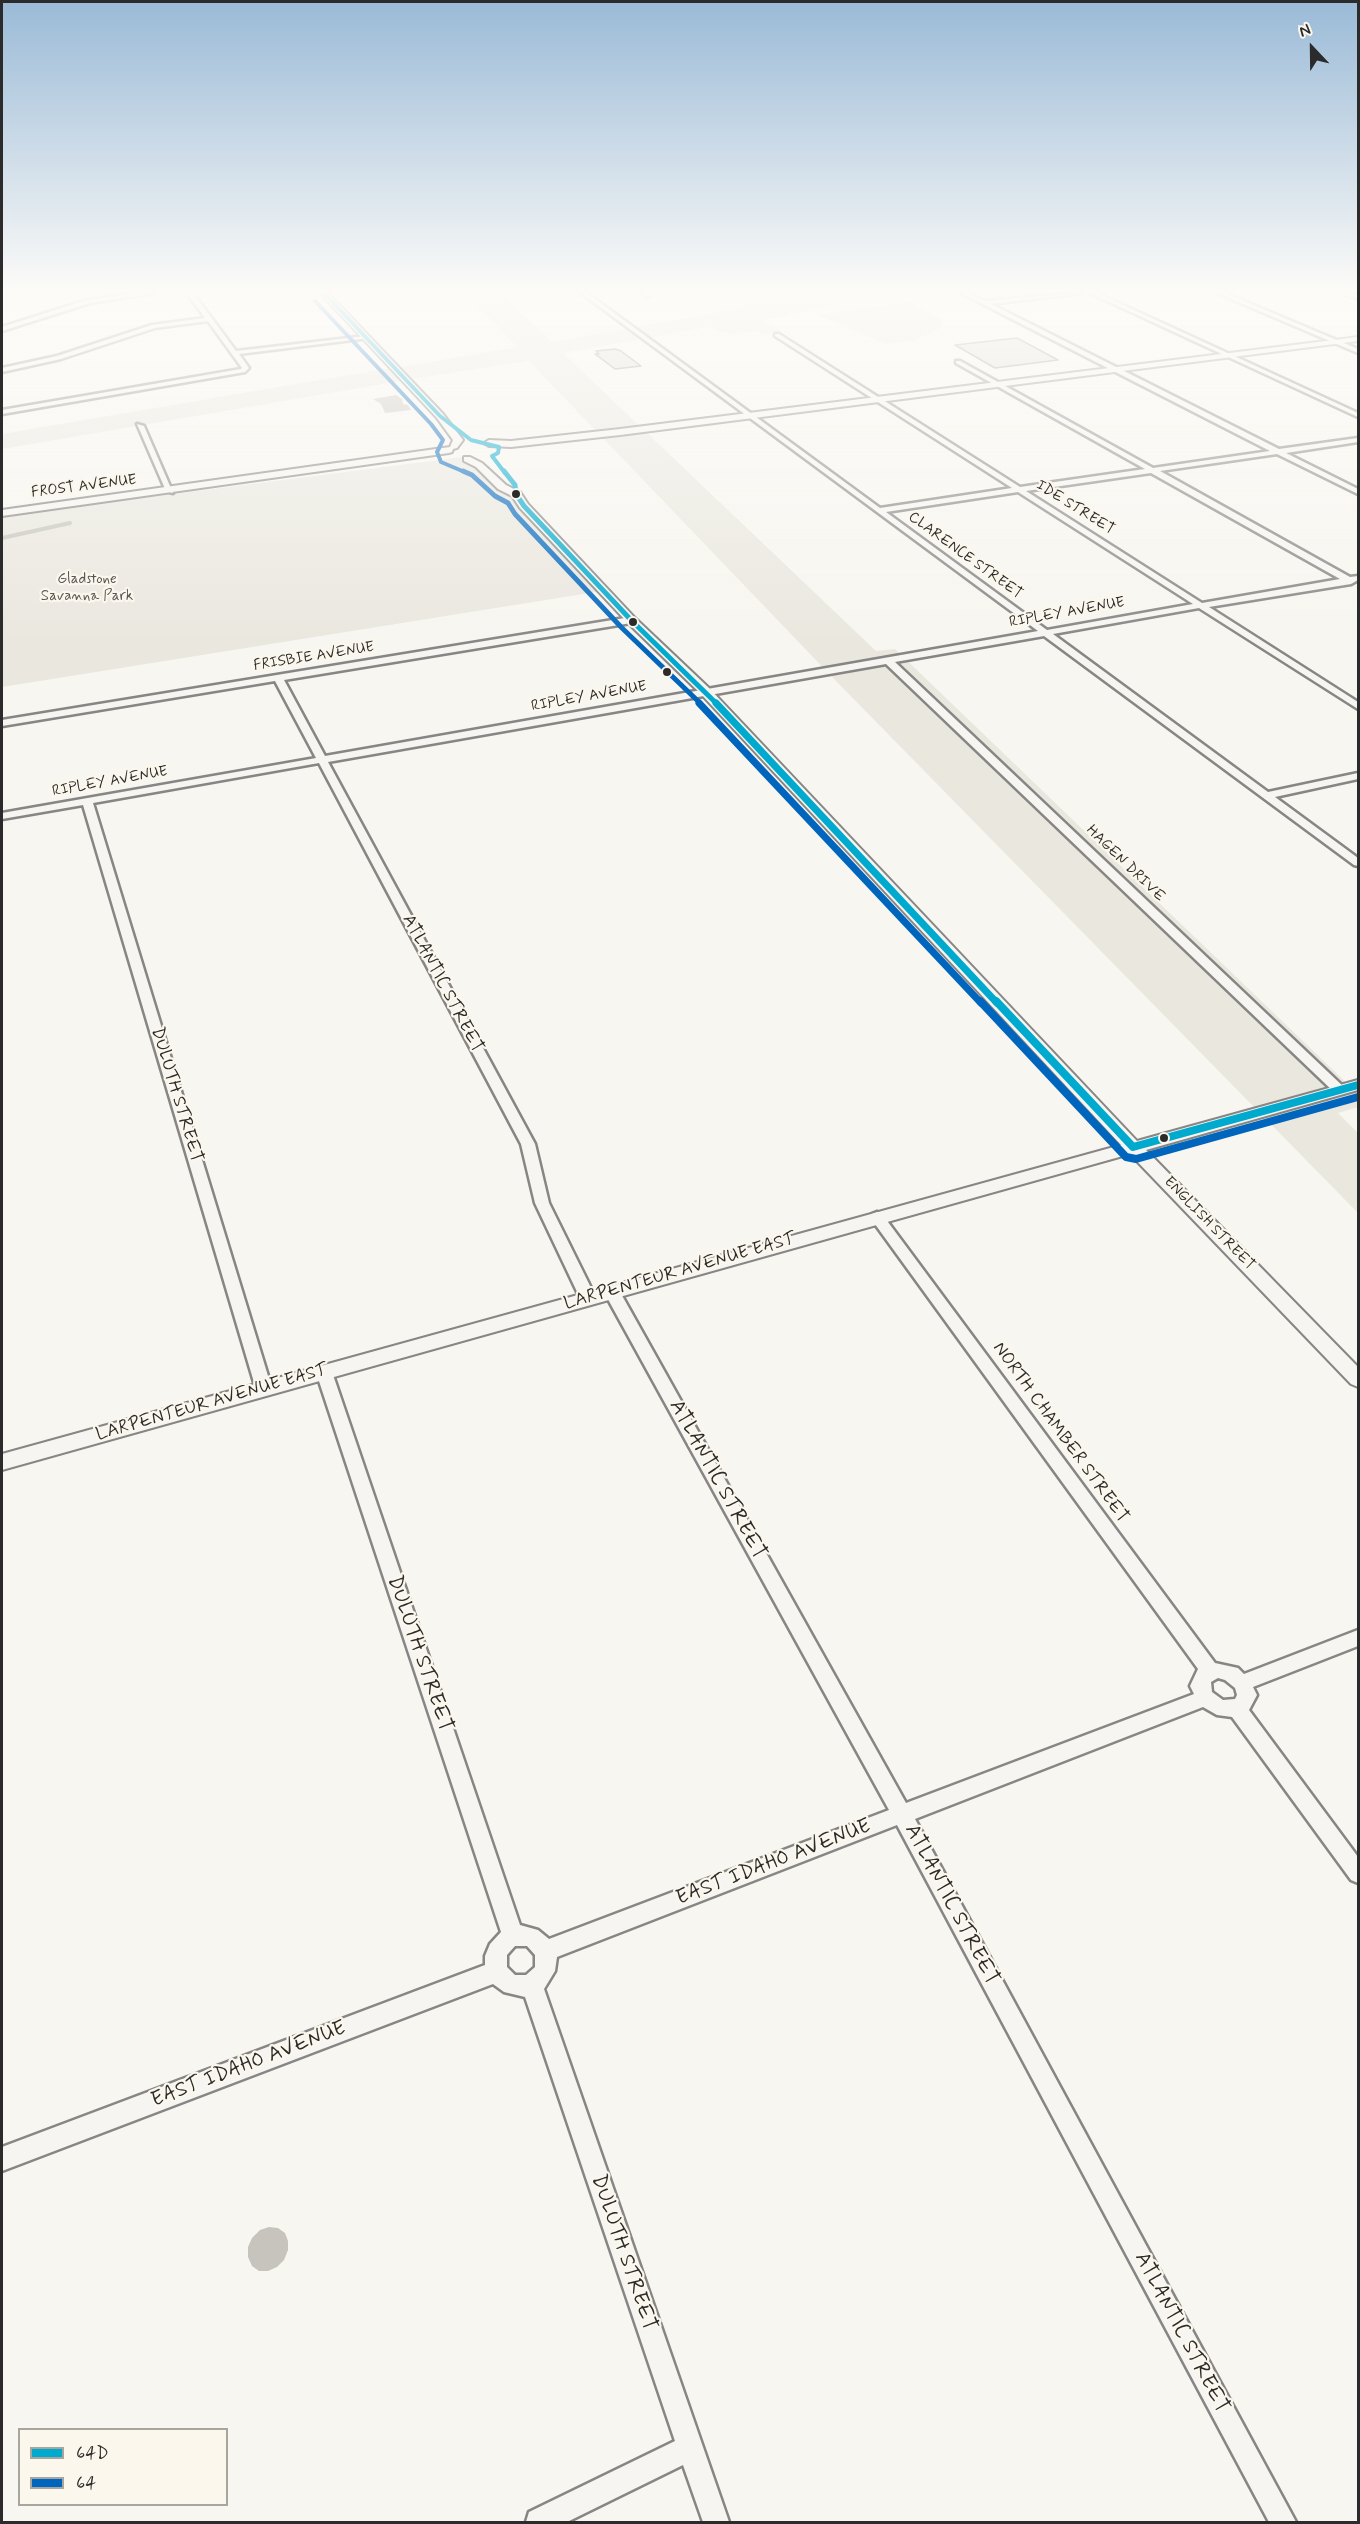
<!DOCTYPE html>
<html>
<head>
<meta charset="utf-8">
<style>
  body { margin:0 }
  #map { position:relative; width:1360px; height:2524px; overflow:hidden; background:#f8f6f0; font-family:Mynerve,sans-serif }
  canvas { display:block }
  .frame { position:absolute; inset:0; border:3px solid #2b2b2b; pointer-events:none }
  .legend { position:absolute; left:18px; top:2428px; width:210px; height:78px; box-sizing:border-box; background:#fbf7ec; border:2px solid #a8a59f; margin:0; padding:8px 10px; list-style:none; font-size:18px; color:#2b2b2b }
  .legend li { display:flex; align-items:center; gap:12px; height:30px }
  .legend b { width:30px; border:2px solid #a8a59f }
  .north { position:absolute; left:1282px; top:18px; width:60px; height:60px; -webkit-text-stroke:4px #fbf7ec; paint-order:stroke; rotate:338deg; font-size:16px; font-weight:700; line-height:24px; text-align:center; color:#2b2b2b }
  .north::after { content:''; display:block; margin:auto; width:21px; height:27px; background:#2b2b2b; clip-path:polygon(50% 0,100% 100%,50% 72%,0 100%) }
</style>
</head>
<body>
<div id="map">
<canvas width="1360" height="2524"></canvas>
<div class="frame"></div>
<ul class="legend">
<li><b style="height:8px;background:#00a9ce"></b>64D</li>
<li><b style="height:8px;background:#0065bd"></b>64</li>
</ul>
<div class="north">N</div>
</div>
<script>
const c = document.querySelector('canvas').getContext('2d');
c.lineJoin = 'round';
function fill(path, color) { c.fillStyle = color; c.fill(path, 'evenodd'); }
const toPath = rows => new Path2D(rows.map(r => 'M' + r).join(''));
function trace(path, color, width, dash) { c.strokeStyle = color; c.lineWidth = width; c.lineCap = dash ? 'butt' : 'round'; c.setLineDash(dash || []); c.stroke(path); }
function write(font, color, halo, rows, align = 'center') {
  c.font = font + ' Mynerve,sans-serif'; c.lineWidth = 4.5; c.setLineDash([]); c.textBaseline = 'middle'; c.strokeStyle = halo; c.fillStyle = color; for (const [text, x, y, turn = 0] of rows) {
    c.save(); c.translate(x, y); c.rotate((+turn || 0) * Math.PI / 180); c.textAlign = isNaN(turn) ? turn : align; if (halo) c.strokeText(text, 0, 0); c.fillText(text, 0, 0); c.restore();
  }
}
fill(toPath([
  [464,293,500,293,552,342,747,307,724,293,891,293,763,320,783,332,763,334,758,331,731,334,709,327,563,353,876,651,895,649,1358,1094,1358,1107,1338,1113,1358,1133,1358,1213,836,681,529,361,412,379,401,367,517,347],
  [909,302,943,321,938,330,914,340,886,344,818,315],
  [390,368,401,381,2,449,2,434],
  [470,456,602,591,2,687,2,516]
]), '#e9e7de');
fill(toPath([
  [396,395,402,399,403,404,408,405,411,410,385,413,381,404,373,399],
  [269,2227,278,2228,285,2233,288,2241,288,2250,284,2260,277,2267,268,2271,259,2271,252,2266,248,2257,248,2247,252,2238,260,2230]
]), '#c6c4bd');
trace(toPath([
  [2,538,70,523]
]), '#c6c4bd', 4);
const building = toPath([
  [1017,338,1058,360,995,368,955,345,1017,338],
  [615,349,621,351,641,366,615,369,595,354,599,354,596,351,615,349]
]);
fill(building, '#dbd9d6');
trace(building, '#878684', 1.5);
const minor = toPath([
  [138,293,153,293,90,303,2,331,2,327,87,300,138,293],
  [187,293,193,293,236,351,366,336,369,338,239,354,249,368,245,372,2,414,2,410,241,369,242,368,208,321,155,328,61,359,2,372,2,368,57,356,152,325,205,318,187,293],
  [581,293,587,293,880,508,1012,488,775,336,775,334,779,334,1020,487,1145,469,956,363,956,361,960,361,1153,468,1270,451,961,293,968,293,985,301,1081,293,991,304,1279,449,1358,438,1358,442,1286,453,1358,489,1358,494,1277,454,1160,471,1350,577,1358,576,1358,580,1351,584,1209,607,1358,702,1358,709,1199,608,1053,634,1268,792,1358,773,1358,779,1275,797,1358,858,1358,866,1354,865,1044,636,895,662,1347,1090,1340,1094,1335,1093,886,664,328,762,535,1144,549,1203,596,1298,593,1302,588,1303,583,1302,580,1298,535,1203,521,1144,319,763,93,803,272,1389,270,1393,264,1395,258,1393,256,1389,83,805,2,819,2,813,316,758,275,681,2,726,2,720,631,617,635,620,631,623,284,680,325,756,1038,631,581,293],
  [1151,473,1340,579,1202,603,1026,491,1151,473],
  [1018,492,1193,604,1047,630,886,512,1018,492],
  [641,293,648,293,650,295,647,297,641,293],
  [1090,293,1097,293,1358,413,1358,417,1090,293],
  [1217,293,1225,293,1358,349,1358,353,1217,293],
  [137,424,144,426,173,493,166,491,137,424],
  [877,1212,882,1214,1215,1663,1238,1668,1244,1674,1358,1630,1358,1646,1253,1687,1257,1695,1249,1710,1358,1857,1358,1883,1351,1880,1232,1717,1217,1715,1203,1707,915,1819,1296,2522,1269,2522,897,1825,557,1957,555,1971,544,1989,729,2522,703,2522,683,2465,567,2522,526,2522,529,2512,675,2441,525,1997,504,1992,493,1984,2,2171,2,2147,485,1965,485,1956,490,1944,501,1932,316,1372,318,1368,330,1368,332,1372,520,1925,538,1930,549,1939,889,1810,604,1292,607,1288,617,1288,620,1292,906,1803,1194,1694,1190,1686,1198,1669,872,1220,870,1217,872,1214,877,1212],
  [1218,1678,1225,1680,1235,1688,1237,1695,1235,1699,1223,1700,1212,1692,1211,1682,1218,1678],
  [515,1946,527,1946,535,1955,535,1967,526,1975,515,1975,507,1967,507,1955,515,1946]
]);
const tertiary = toPath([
  [320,293,328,293,443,414,463,440,457,448,453,449,452,452,449,453,2,516,2,510,450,447,453,440,437,418,320,293],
  [1344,293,1358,295,1358,299,1345,295,1344,293],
  [1358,337,1358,341,620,435,511,447,489,446,484,443,489,440,511,441,620,429,1358,337],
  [464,457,470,457,482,463,506,485,520,492,528,504,635,618,709,688,1137,1141,1358,1080,1358,1090,1146,1150,1358,1367,1358,1387,1351,1384,1130,1154,2,1470,2,1454,1121,1145,701,694,627,622,520,508,512,496,498,489,476,467,464,461,464,457]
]);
trace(minor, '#878684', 5);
trace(tertiary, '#878684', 4);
fill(minor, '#f6f5f1');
fill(tertiary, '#f6f5f1');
trace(toPath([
  [324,293,440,416,471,440,499,447,498,453,492,456,505,473]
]), '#00a9ce', 4);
trace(toPath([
  [504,471,515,485,516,494,524,506,631,620,717,704]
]), '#00a9ce', 5);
trace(toPath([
  [716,703,997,1003]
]), '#00a9ce', 7);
trace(toPath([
  [996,1001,1133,1147,1358,1085]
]), '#00a9ce', 8);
trace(toPath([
  [315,301,431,424,443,440,437,452,441,462,467,473]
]), '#0065bd', 4);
trace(toPath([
  [463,471,472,475,495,496,508,503,515,514,622,628,701,704]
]), '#0065bd', 5);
trace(toPath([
  [699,703,981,1003]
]), '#0065bd', 7);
trace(toPath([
  [980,1001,1126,1157,1136,1159,1358,1097]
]), '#0065bd', 8);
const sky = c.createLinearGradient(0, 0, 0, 646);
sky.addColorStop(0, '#9abad7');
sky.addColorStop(0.45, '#fcfbf8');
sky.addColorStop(1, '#fcfbf800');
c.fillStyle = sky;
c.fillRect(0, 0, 1360, 646);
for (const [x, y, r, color] of [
  [516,494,5,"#2b2b2b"],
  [633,622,5,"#2b2b2b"],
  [667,672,5,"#2b2b2b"],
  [1164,1138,5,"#2b2b2b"]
]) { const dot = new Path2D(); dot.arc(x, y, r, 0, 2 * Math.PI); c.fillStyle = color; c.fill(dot); trace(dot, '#fbf7ec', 2); }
write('15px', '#2b2b2b', '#fbf7ec', [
  ["FROST AVENUE",84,487,-7],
  ["IDE STREET",1075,508,32],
  ["CLARENCE STREET",965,556,36],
  ["RIPLEY AVENUE",1067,613,-10],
  ["FRISBIE AVENUE",314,657,-9],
  ["RIPLEY AVENUE",589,697,-10],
  ["RIPLEY AVENUE",110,782,-10],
  ["HAGEN DRIVE",1125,864,44],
  ["ENGLISH STREET",1209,1224,46]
]);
write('15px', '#585754', '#fbf7ec', [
  ["Gladstone",87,580],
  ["Savanna Park",87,597]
]);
write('18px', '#2b2b2b', '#fbf7ec', [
  ["ATLANTIC STREET",442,984,62],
  ["DULUTH STREET",176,1095,73],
  ["LARPENTEUR AVENUE EAST",680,1272,-16],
  ["LARPENTEUR AVENUE EAST",212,1403,-16],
  ["NORTH CHAMBER STREET",1060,1433,54]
]);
write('21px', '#2b2b2b', '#fbf7ec', [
  ["ATLANTIC STREET",717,1480,61],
  ["DULUTH STREET",419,1654,71],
  ["EAST IDAHO AVENUE",774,1863,-21],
  ["ATLANTIC STREET",951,1905,62],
  ["EAST IDAHO AVENUE",249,2065,-21],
  ["DULUTH STREET",623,2253,71],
  ["ATLANTIC STREET",1181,2333,62]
]);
</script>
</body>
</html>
